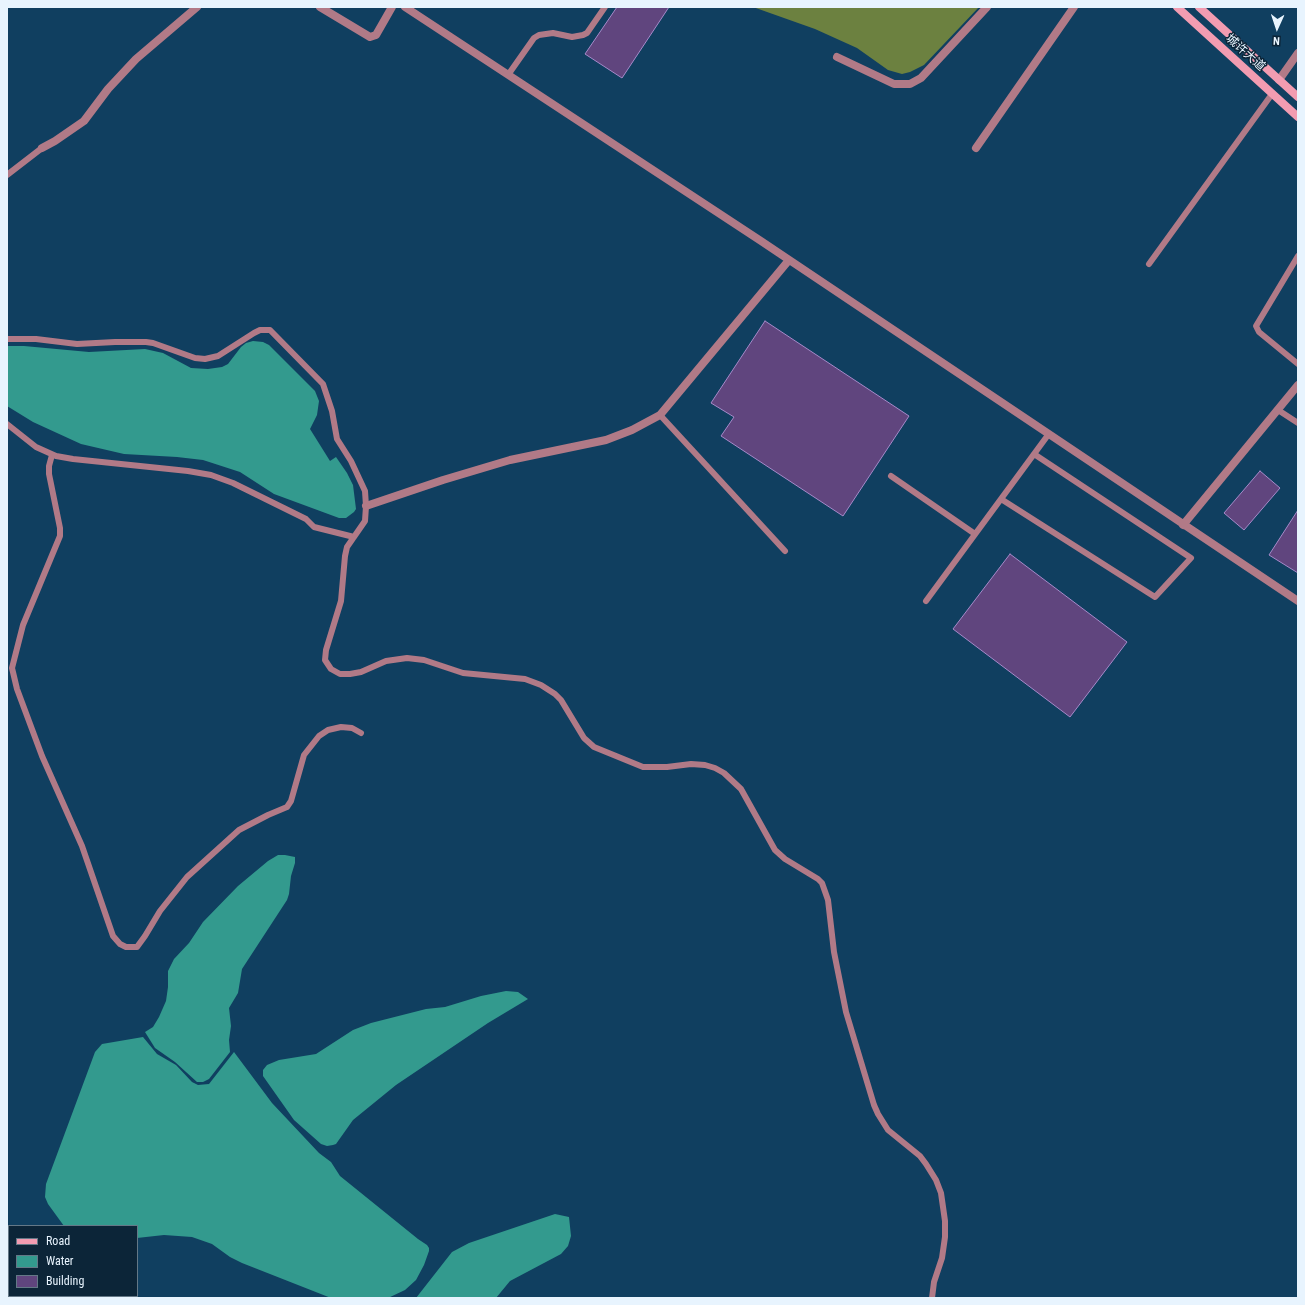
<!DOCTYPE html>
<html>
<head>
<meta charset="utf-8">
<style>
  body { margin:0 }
  #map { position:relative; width:1305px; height:1305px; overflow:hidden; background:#103f60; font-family:"Roboto Condensed",sans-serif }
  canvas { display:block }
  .frame { position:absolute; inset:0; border:8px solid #e8f4fe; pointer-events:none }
  .legend { position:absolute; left:8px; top:1225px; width:130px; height:72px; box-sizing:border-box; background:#0c2538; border:1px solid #647887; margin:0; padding:5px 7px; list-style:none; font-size:12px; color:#e8f4fe }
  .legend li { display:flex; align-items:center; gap:8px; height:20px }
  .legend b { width:20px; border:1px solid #647887 }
  .north { position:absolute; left:1257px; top:8px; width:40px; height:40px; -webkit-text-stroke:3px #0c2538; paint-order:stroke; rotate:183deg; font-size:11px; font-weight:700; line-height:16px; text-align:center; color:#e8f4fe }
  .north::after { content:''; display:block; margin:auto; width:14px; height:18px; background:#e8f4fe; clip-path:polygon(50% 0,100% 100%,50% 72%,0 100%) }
</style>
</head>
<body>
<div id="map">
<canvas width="1305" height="1305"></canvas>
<div class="frame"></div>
<ul class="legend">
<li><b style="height:5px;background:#f29cb1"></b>Road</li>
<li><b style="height:11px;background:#339a8e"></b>Water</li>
<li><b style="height:11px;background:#60457e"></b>Building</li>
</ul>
<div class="north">N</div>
</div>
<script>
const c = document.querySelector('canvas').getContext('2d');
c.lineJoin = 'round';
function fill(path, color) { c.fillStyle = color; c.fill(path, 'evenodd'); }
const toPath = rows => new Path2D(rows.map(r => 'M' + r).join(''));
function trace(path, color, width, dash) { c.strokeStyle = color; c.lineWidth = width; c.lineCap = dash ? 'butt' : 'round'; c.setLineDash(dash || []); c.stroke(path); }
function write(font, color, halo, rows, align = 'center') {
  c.font = font + ' "Roboto Condensed","Noto Sans SC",sans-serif'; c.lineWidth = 3; c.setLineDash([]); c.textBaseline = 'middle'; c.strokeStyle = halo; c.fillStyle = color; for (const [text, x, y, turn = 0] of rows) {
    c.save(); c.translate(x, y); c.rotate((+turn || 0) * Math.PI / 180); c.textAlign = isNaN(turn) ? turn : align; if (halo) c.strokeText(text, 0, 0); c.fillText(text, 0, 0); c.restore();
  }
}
fill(toPath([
  [753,7,979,7,924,65,910,72,902,74,888,70,857,48,815,29]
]), '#6c8140');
fill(toPath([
  [253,341,263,342,269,345,315,391,319,401,317,415,310,429,330,461,336,457,347,473,353,485,356,509,354,512,346,518,339,518,274,494,240,472,203,460,177,457,124,454,81,444,33,422,7,406,7,346,24,346,89,352,145,349,163,353,191,368,208,369,222,367,228,364,241,347,246,343],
  [278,855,285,855,295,857,295,863,291,876,289,894,287,900,242,969,238,993,229,1008,231,1026,229,1040,230,1052,209,1079,203,1082,197,1082,175,1062,155,1048,145,1032,153,1027,159,1017,166,1001,168,987,168,971,174,959,189,943,203,922,238,886,268,861],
  [506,991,518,992,528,999,488,1023,396,1085,353,1120,336,1144,333,1145,327,1146,321,1144,294,1120,263,1076,263,1070,267,1065,279,1060,316,1054,353,1030,371,1023,426,1009,445,1007,481,996],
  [143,1037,157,1054,176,1065,192,1082,198,1085,209,1084,234,1052,272,1103,319,1153,331,1162,340,1176,418,1239,427,1245,429,1248,429,1251,424,1265,416,1280,405,1290,388,1298,331,1298,242,1263,230,1257,212,1244,192,1237,164,1235,137,1238,137,1226,64,1226,48,1204,45,1197,46,1184,95,1052,102,1044],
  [555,1214,569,1217,571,1236,568,1246,561,1254,510,1281,496,1298,416,1298,452,1252,469,1243]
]), '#339a8e');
const building = toPath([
  [617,7,669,7,622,78,585,54,617,7],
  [765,321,909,416,843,516,721,436,734,417,711,403,765,321],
  [1260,471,1280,488,1244,530,1224,513,1260,471],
  [1298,510,1298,573,1269,555,1298,510],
  [1010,554,1127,642,1070,717,953,629,1010,554]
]);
fill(building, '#60457e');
trace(building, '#a68ac9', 1);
trace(toPath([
  [508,75,534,38,539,35,553,33,572,37,583,35,587,33,605,7],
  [7,175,42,148],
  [1298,256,1256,326,1259,332,1298,364],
  [1149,264,1272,94],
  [7,339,36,339,77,344,115,342,146,342,153,343,195,358,205,359,218,356,254,333,260,330,270,330,323,384,332,411,337,439,351,461,365,491,366,506,365,521,347,547,345,556,341,601,326,650,325,660,331,669,340,674,350,674,361,672,386,661,407,658,424,660,463,673,525,679,541,685,555,694,561,700,584,738,594,747,643,767,667,767,691,764,705,765,715,768,724,773,741,789,775,850,785,859,818,879,822,883,828,900,834,952,846,1012,874,1105,878,1114,888,1130,920,1156,926,1164,936,1180,941,1193,945,1221,945,1237,942,1258,934,1282,932,1298],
  [1278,410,1298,423],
  [660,415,785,551],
  [7,424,36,447,56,456,73,459,188,471,211,475,233,483,306,519,314,527,354,537],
  [52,455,49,466,49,474,60,528,60,536,23,625,12,668,17,689,42,756,82,846,113,936,120,944,126,947,137,947,145,936,160,911,187,877,239,830,268,815,287,807,291,801,304,755,319,736,328,730,341,727,352,728,361,733],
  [891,476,975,534],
  [1001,499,1155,597,1191,558,1034,454],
  [926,601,1048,435]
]), '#b17a87', 6);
trace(toPath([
  [320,7,370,37,376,35,392,7],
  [405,7,761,241,1298,601],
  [837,57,894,84,910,84,921,78,987,7],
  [1279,80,1298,53],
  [42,148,55,141,84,121,108,89,136,59,197,7],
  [976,148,1074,7],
  [366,506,443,480,510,460,606,440,632,430,660,415,789,260],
  [1183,525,1298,385]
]), '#b17a87', 8);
trace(toPath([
  [1177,7,1298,117],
  [1199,7,1298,97]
]), '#f29cb1', 8);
write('12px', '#e8f4fe', '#0c2538', [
  ["城许大道",1245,53,42]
]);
</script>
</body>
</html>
